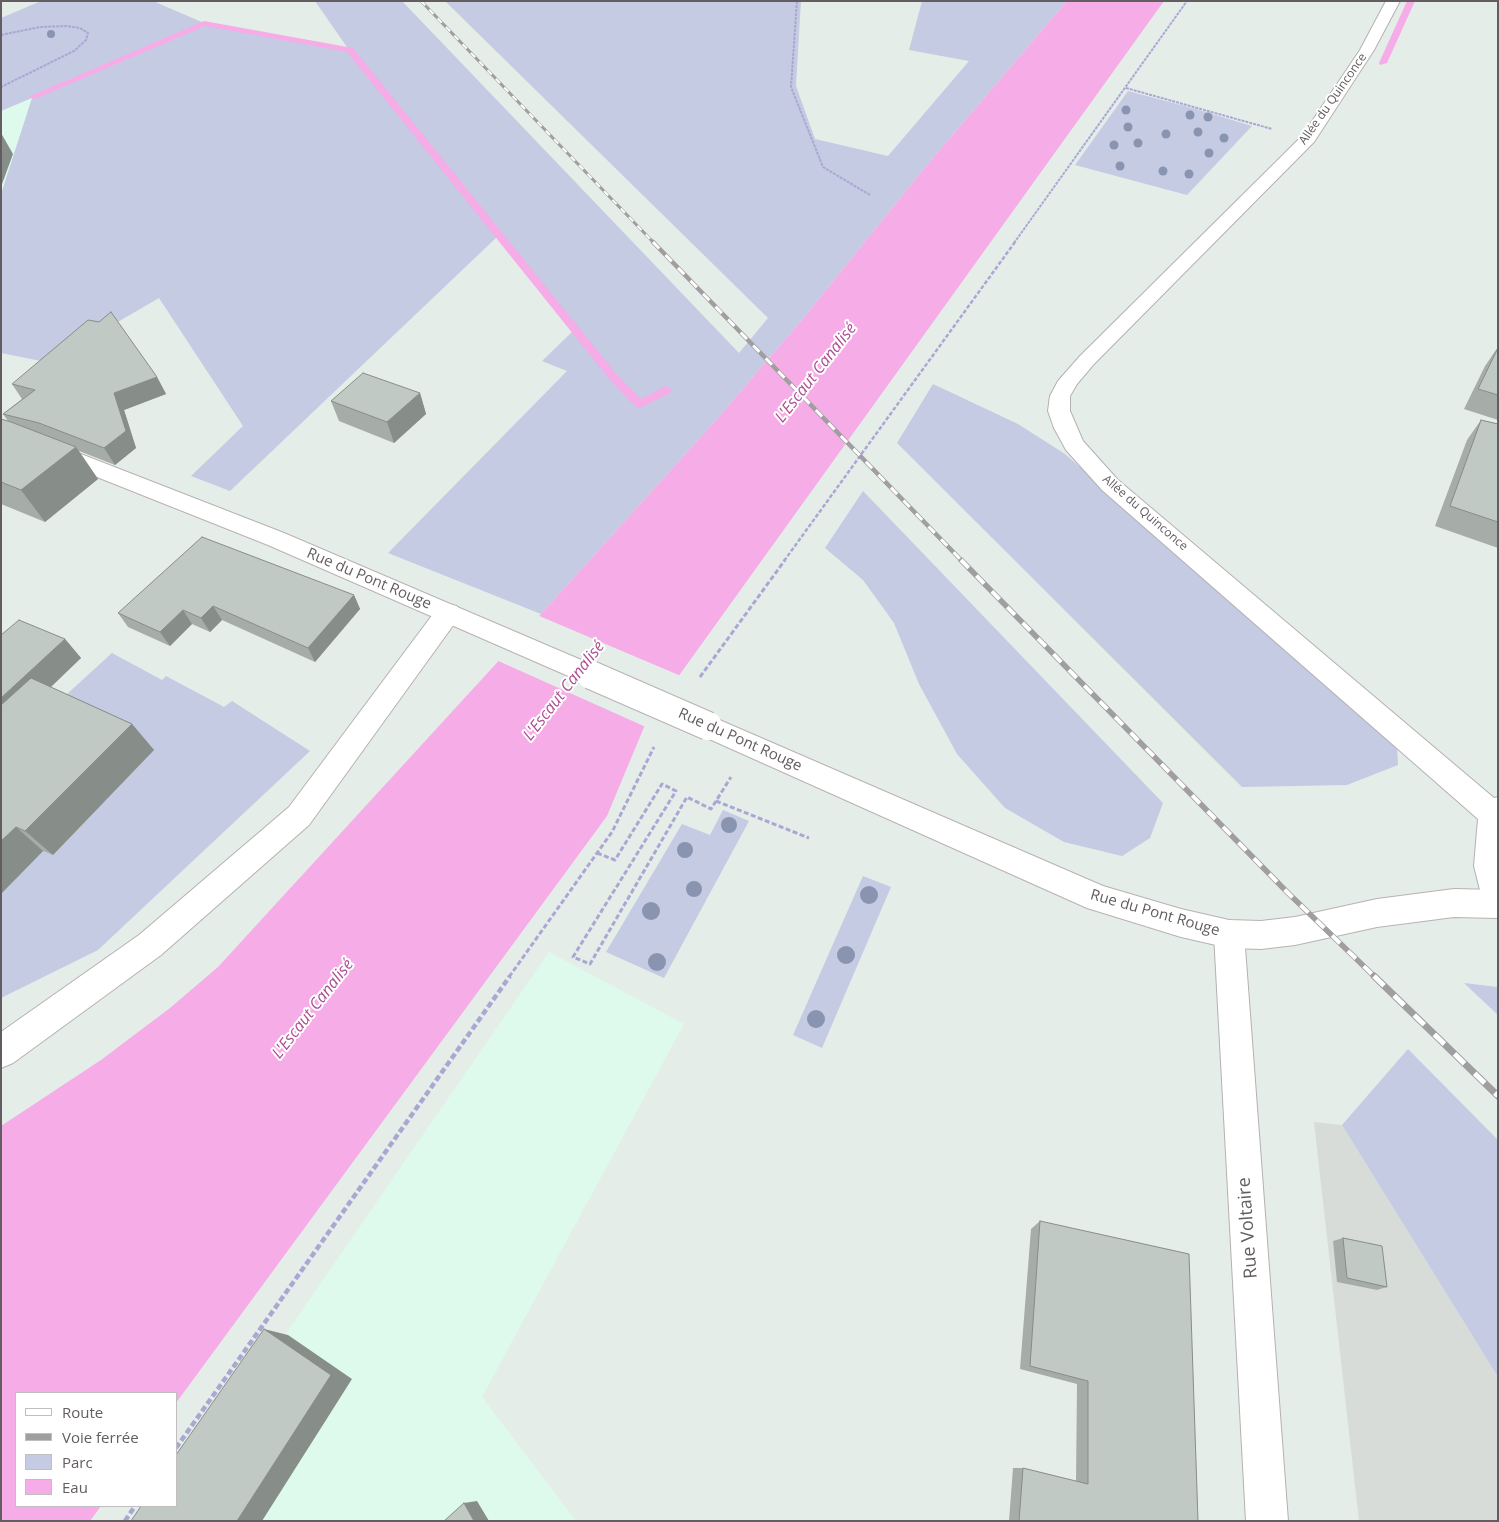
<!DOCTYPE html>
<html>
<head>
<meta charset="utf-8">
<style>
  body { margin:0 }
  #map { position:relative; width:1499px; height:1522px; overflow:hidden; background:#e5ede9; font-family:"Open Sans",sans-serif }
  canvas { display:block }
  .frame { position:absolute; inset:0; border:2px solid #635d61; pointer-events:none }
  .legend { position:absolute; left:15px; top:1392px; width:162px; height:115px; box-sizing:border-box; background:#fff; border:1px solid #c1bec0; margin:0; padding:6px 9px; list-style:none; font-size:15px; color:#635d61 }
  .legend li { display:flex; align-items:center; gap:10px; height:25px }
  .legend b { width:25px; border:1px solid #c1bec0 }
</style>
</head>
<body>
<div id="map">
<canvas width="1499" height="1522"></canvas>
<div class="frame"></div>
<ul class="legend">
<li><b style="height:6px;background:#fff"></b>Route</li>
<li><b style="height:6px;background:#a09ea0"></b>Voie ferrée</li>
<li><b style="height:14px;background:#c4cbe2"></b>Parc</li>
<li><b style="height:14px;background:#f6ace7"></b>Eau</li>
</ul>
</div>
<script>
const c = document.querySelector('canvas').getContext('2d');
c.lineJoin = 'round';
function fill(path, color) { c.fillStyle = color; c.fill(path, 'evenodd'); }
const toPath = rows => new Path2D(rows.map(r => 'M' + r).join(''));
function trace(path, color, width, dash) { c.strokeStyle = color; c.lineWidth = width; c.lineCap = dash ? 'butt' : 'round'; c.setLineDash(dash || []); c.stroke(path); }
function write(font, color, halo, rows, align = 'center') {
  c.font = font + ' "Open Sans",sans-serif'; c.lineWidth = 4; c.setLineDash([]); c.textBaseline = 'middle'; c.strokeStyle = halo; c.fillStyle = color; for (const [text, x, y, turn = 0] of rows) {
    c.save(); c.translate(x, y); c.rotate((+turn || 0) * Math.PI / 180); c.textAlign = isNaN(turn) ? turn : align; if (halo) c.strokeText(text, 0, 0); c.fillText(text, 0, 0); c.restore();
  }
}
fill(toPath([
  [32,97,13,161,1,194,1,111],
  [549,952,684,1024,482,1397,576,1521,157,1521,176,1506,176,1493]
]), '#ddfaed');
fill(toPath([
  [1314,1122,1342,1125,1498,1377,1498,1521,1359,1521]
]), '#d7dcd9');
fill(toPath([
  [41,1,153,1,204,23,349,50,315,1,402,1,739,353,768,318,445,1,801,1,796,86,815,139,888,156,969,61,909,50,922,1,1067,1,927,165,801,321,716,420,541,614,388,553,567,371,542,361,574,330,498,236,230,491,191,476,243,426,159,298,97,334,56,364,1,353,1,194,32,98,1,111,1,18],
  [1128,91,1196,109,1252,126,1187,195,1075,165],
  [933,384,1018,424,1065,454,1397,746,1398,765,1347,785,1242,787,897,443],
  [863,491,1163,803,1150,838,1122,856,1064,842,1005,808,957,754,919,684,894,623,863,580,825,548],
  [112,653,162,680,166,676,224,707,232,701,310,751,98,950,1,998,1,894,43,851,53,855,154,750,55,705],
  [723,810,749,821,664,978,606,952,682,824,710,835],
  [863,876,891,887,822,1048,793,1035],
  [1464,983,1498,987,1498,1015],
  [1408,1049,1498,1140,1498,1377,1342,1125]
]), '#c4cbe2');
fill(toPath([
  [1067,1,1164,1,647,720,607,816,176,1403,176,1393,16,1393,16,1506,101,1506,90,1521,1,1521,1,1126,101,1060,170,1008,218,967,504,655,716,420,801,321,927,165]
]), '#f6ace7');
fill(toPath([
  [537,615,681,676,646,727,496,660]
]), '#e5ede9');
fill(toPath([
  [1407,1,1415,1,1387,63,1380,65,1379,63,1407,1],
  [204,21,353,48,618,376,641,399,666,386,672,390,670,393,640,408,636,407,610,380,347,52,205,26,35,99,28,97,204,21]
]), '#f6ace7');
const service = toPath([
  [448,604,457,606,460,613,457,620,309,825,161,955,13,1063,1,1068,1,1032,139,935,289,807,439,606,448,604]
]);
const minor = toPath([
  [1386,1,1400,1,1374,50,1314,142,1094,364,1077,384,1070,396,1070,411,1083,441,1118,480,1494,798,1498,797,1498,915,1487,912,1483,902,1474,866,1478,819,1102,490,1066,450,1054,428,1048,411,1050,396,1058,381,1080,356,1302,136,1360,50,1386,1],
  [1229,920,1240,924,1244,934,1288,1521,1246,1521,1214,934,1218,924,1229,920]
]);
const secondary = toPath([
  [1,429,50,442,284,533,600,668,604,675,600,682,591,685,582,682,268,545,34,452,1,443,1,429],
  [708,715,1103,886,1181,909,1229,920,1261,921,1295,917,1377,899,1454,889,1498,890,1498,918,1454,917,1377,927,1295,945,1261,949,1229,948,1181,937,1087,908,698,734,695,726,698,718,708,715]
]);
trace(service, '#b5b0b3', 2);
trace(minor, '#b5b0b3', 2);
trace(secondary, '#b8b1b5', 2);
trace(toPath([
  [797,1,791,87,823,167,870,195],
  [1,35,40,27,66,26,80,28,88,33,86,40,74,51,1,87],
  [1126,88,1272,129],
  [1014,243,1187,1]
]), '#aaa8d3', 2, [3, 1]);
trace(toPath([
  [784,561,1015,242]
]), '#aaa8d3', 2.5, [4, 2]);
trace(toPath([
  [700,677,785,560],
  [716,801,809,838],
  [597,853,615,860,662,784,676,791,573,957,590,964,687,797,711,809,731,777],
  [509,977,612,832,654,747]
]), '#aaa8d3', 3, [5, 2.5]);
trace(toPath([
  [176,1448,510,976],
  [125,1521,135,1506]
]), '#aaa8d3', 4.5, [6, 3]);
fill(service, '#fff');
fill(minor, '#fff');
fill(secondary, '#fff');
const railFar3 = toPath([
  [421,1,654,243]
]);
const railFar2 = toPath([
  [653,242,962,561]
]);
const railFar1 = toPath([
  [961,560,1287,892,1375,977]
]);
const rail = toPath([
  [1374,976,1498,1096]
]);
trace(railFar3, '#a09ea0', 3);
trace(railFar2, '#a09ea0', 4.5);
trace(railFar1, '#a09ea0', 5.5);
trace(rail, '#a09ea0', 7);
trace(railFar3, '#fff', 2, [6]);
trace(railFar2, '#fff', 3, [9]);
trace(railFar1, '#fff', 4, [11]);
trace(rail, '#fff', 5, [14]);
const secondaryBridge = toPath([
  [591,675,708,726]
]);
trace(secondaryBridge, '#b8b1b5', 30, []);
trace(secondaryBridge, '#fff', 28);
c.fillStyle = '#8994b0';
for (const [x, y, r] of [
  [51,34,4],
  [1126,110,4.5],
  [1190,115,4.5],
  [1208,117,4.5],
  [1128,127,4.5],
  [1198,132,4.5],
  [1166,134,4.5],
  [1224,138,4.5],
  [1138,143,4.5],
  [1114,145,4.5],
  [1209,153,4.5],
  [1120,166,4.5],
  [1163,171,4.5],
  [1189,174,4.5],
  [729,825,8],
  [685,850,8],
  [694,889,8],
  [869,895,9],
  [651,911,9],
  [846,955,9],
  [657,962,9],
  [816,1019,9]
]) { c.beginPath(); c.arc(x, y, r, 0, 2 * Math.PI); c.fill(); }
fill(toPath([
  [1498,347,1498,420,1464,409,1485,366],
  [157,377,166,394,124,410,136,448,115,465,79,451,98,479,45,522,1,504,1,419,8,421,3,414,22,399,12,384],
  [420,393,426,414,394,443,339,421,331,401],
  [1481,420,1498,424,1498,548,1435,526,1467,440],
  [354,595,360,609,315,662,222,620,210,632,192,624,170,646,128,627,118,613],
  [1,635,65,639,81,658,51,687,132,724,154,750,53,855,43,851,1,894],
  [1040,1221,1198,1521,1009,1521,1013,1468,1023,1468,1076,1482,1077,1384,1020,1369,1031,1229],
  [1343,1238,1387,1287,1377,1290,1337,1282,1333,1241]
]), '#a6ada9');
fill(toPath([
  [1,133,13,154,1,187],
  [157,377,166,394,124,410,136,448,115,465,104,448,114,393],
  [420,393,426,414,394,443,387,422],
  [76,447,98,479,45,522,21,490],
  [354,595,360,609,315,662,308,648],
  [213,606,222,620,210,632,201,618],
  [183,610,192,624,170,646,160,632],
  [65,639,81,658,16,720,1,705,1,698],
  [132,724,154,750,53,855,25,831],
  [16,827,43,851,1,894,1,841],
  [264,1329,288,1335,352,1379,262,1521,237,1521],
  [477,1501,489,1521,474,1521,464,1503]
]), '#878d89');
const building = toPath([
  [111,312,157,377,114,393,126,431,104,448,39,423,3,414,35,390,12,384,88,320,99,322,111,312],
  [1498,348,1498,395,1478,389,1498,348],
  [363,373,420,393,387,422,331,401,363,373],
  [1,419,11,422,76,447,21,490,1,482,1,419],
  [1481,420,1498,424,1498,522,1450,506,1481,420],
  [202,537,354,595,308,648,213,606,201,618,183,610,160,632,118,613,202,537],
  [19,620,65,639,1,698,1,635,19,620],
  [31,678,132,724,25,831,16,827,1,841,1,705,31,678],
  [1040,1221,1189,1254,1198,1521,1019,1521,1023,1468,1088,1484,1088,1381,1030,1366,1040,1221],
  [1343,1238,1382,1246,1387,1287,1347,1278,1343,1238],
  [264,1329,331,1375,237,1521,131,1521,141,1506,176,1506,176,1455,264,1329],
  [464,1503,474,1521,444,1521,464,1503]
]);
fill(building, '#c1c9c4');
trace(building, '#878d89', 1);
write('12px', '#635d61', '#fff', [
  ["Allée du Quinconce",1333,99,-55],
  ["Allée du Quinconce",1145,513,41]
]);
write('15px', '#635d61', '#fff', [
  ["Rue du Pont Rouge",369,579,23],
  ["Rue du Pont Rouge",740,740,24],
  ["Rue du Pont Rouge",1155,913,16]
]);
write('italic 16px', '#af4f93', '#fff', [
  ["L'Escaut Canalisé",816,373,-52],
  ["L'Escaut Canalisé",564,691,-52],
  ["L'Escaut Canalisé",313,1009,-52]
]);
write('18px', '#635d61', '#fff', [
  ["Rue Voltaire",1248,1228,-94]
]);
</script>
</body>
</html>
